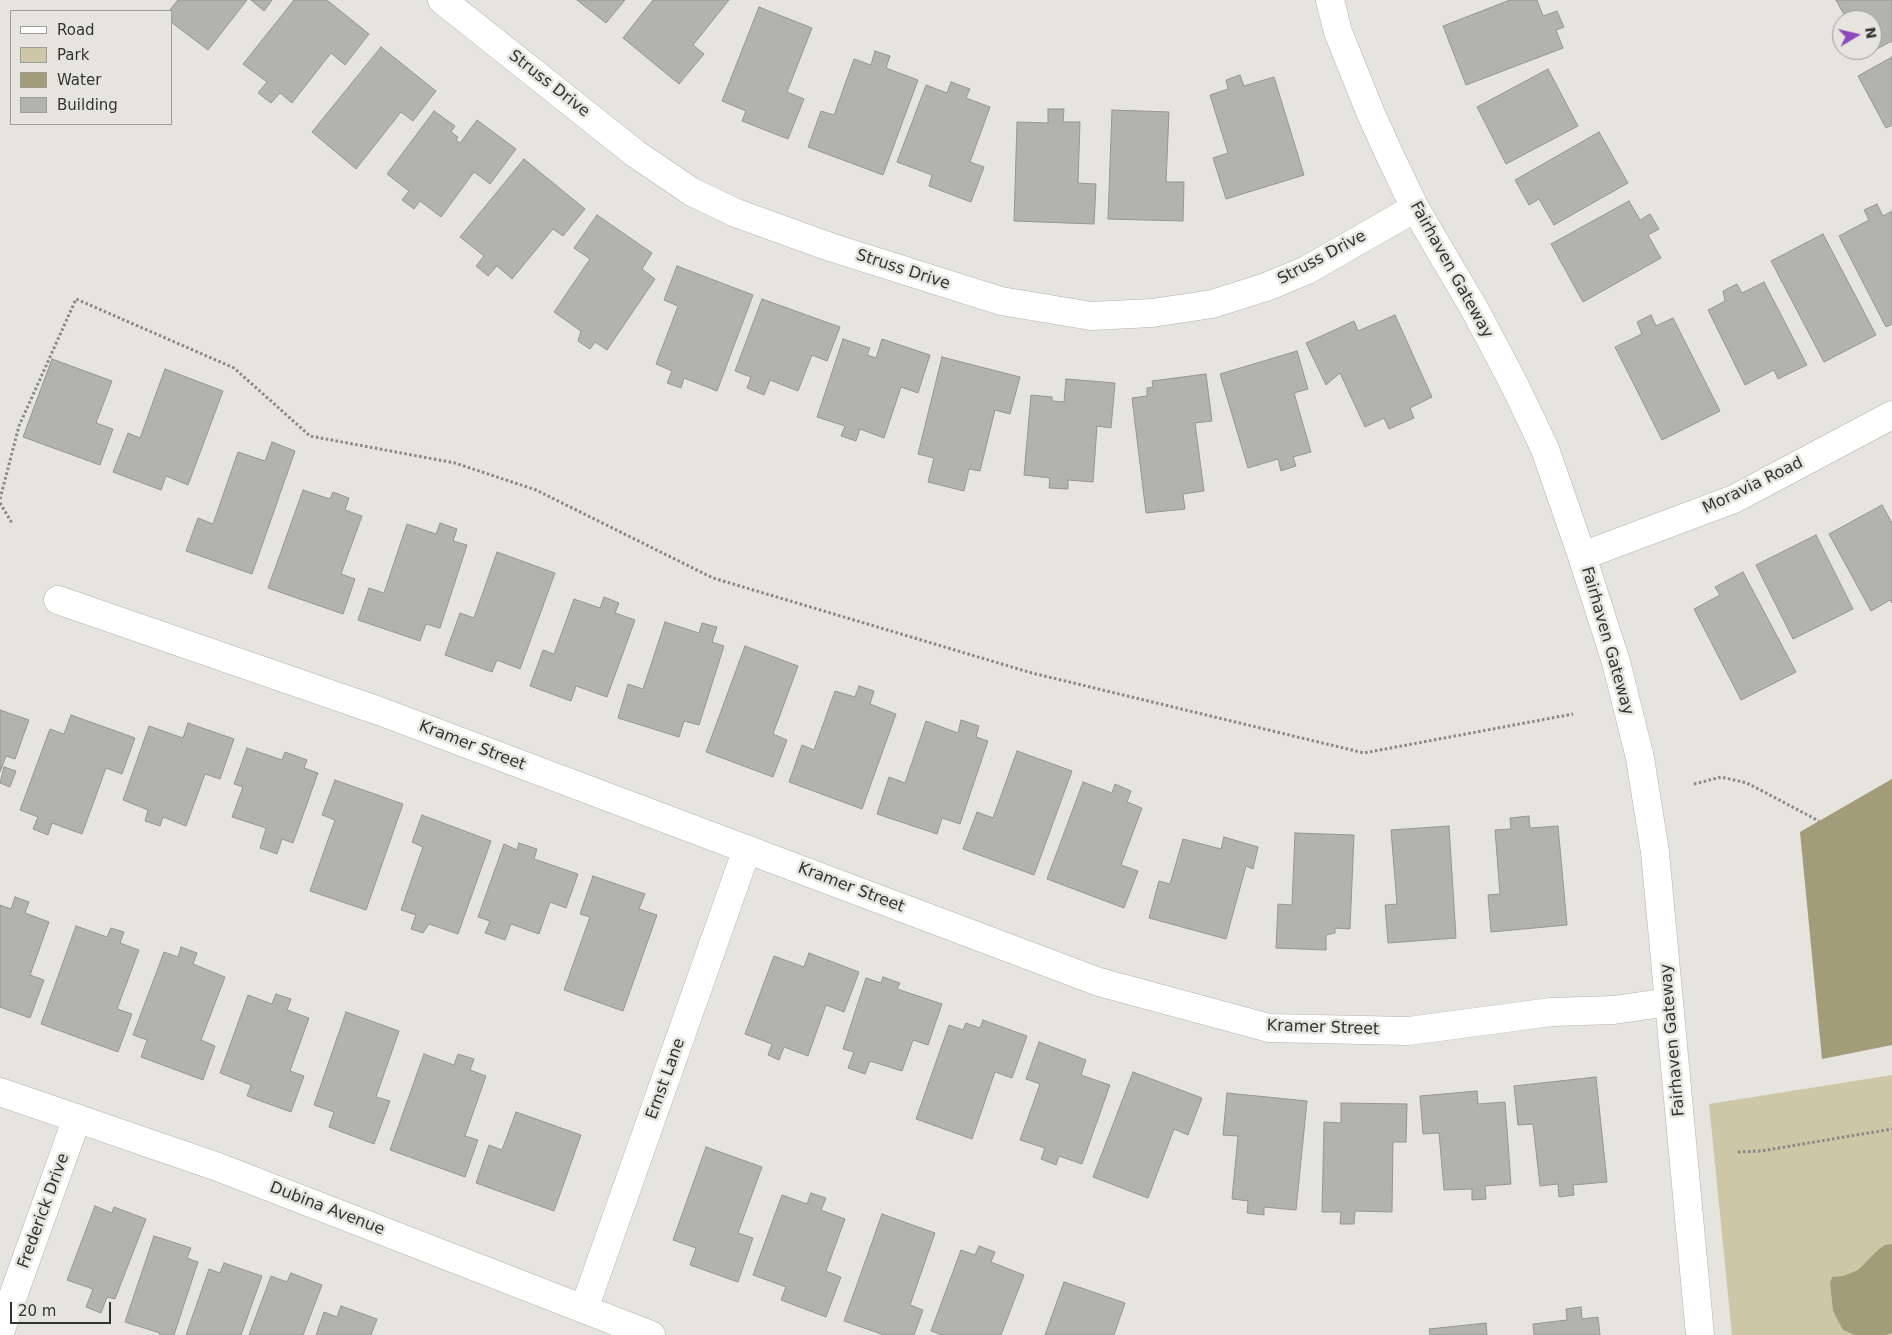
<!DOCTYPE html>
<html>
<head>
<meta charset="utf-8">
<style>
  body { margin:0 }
  #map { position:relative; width:1892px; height:1335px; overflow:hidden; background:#e5e4de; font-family:"DejaVu Sans",sans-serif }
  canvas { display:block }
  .legend { position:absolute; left:10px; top:10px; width:162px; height:115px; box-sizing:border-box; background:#e5e4de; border:1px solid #9e9d99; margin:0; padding:6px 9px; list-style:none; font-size:15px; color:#333331 }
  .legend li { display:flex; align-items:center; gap:10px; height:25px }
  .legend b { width:25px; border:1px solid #9e9d99 }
  .north { position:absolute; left:1832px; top:10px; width:50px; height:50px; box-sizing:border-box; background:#e5e4de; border:1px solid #9e9d99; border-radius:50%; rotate:81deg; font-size:14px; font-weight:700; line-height:20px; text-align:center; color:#333331 }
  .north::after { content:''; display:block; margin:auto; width:18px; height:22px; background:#8e49bc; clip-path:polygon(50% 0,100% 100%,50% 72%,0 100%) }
  .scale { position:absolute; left:10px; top:1302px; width:101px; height:22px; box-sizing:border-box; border:2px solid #333331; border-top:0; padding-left:6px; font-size:15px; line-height:18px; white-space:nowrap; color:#333331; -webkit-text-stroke:4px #e5e4de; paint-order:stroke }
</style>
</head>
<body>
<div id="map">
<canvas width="1892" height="1335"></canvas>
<ul class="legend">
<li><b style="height:6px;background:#fff"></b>Road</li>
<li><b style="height:14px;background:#cdc7a8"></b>Park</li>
<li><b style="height:14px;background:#a39c78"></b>Water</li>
<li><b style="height:14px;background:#b3b3ad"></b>Building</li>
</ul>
<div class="north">N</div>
<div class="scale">20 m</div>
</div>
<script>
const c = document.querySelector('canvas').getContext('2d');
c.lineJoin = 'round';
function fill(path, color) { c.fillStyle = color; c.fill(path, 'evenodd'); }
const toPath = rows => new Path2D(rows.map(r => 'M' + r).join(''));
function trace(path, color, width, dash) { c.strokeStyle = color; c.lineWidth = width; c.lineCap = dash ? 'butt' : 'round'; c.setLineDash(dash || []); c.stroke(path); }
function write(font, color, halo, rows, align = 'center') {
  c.font = font + ' "DejaVu Sans",sans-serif'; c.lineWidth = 5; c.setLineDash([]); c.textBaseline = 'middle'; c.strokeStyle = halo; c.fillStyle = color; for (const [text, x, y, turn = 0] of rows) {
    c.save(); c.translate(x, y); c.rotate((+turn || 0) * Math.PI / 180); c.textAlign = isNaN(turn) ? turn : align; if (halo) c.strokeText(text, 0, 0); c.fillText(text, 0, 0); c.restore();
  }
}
fill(toPath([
  [1892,1075,1892,1335,1732,1335,1709,1104]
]), '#cdc7a8');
fill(toPath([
  [1892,779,1892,1045,1822,1059,1800,832],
  [1892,1244,1892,1333,1886,1335,1855,1335,1843,1330,1833,1311,1830,1283,1832,1277,1843,1276,1858,1270,1878,1250,1885,1245]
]), '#a39c78');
const building = toPath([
  [178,0,247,0,208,50,171,22,171,11,169,11,178,0],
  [251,0,272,0,264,11,251,0],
  [294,0,327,0,369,34,345,65,331,53,292,103,280,93,271,103,258,93,267,82,243,64,294,0],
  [577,0,625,0,606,23,577,0],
  [653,0,729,0,693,45,704,54,679,84,623,38,653,0],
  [1510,0,1537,0,1543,16,1557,11,1564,27,1556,30,1563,48,1466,85,1443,26,1510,0],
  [1836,0,1892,0,1892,41,1865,55,1863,50,1872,50,1872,20,1847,20,1836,0],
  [759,7,812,28,787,92,804,99,788,139,742,121,746,111,722,101,759,7],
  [381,47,436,91,413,121,401,112,356,169,312,132,381,47],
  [875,51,890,56,886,68,918,80,883,175,808,147,821,111,834,115,854,59,871,65,875,51],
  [1892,57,1892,125,1886,128,1858,76,1892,57],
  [1548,69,1578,126,1506,164,1477,107,1548,69],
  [1240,75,1244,86,1274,77,1304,175,1226,199,1213,158,1228,153,1210,95,1228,89,1226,80,1240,75],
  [951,82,970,89,966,98,990,107,970,162,984,167,971,202,929,186,932,175,897,162,926,85,947,93,951,82],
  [1048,109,1064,109,1063,122,1080,122,1078,183,1096,184,1094,224,1014,221,1017,122,1048,123,1048,109],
  [1112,110,1169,112,1166,182,1184,182,1183,221,1108,219,1112,110],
  [434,111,455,126,451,132,458,137,456,140,460,143,477,120,516,149,490,184,474,172,441,217,420,201,414,209,402,200,409,191,387,174,434,111],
  [1599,132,1628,183,1554,225,1539,199,1529,205,1515,180,1599,132],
  [524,159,585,209,563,236,553,229,512,279,497,266,488,276,476,266,484,256,460,237,524,159],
  [1629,201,1640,220,1650,214,1659,229,1648,235,1661,258,1583,302,1551,244,1629,201],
  [1877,204,1883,216,1892,211,1892,324,1886,327,1839,236,1869,220,1864,210,1877,204],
  [597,215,652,253,642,269,655,279,607,350,595,342,590,349,578,341,581,331,554,312,590,259,574,248,597,215],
  [1823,234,1876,335,1824,362,1771,261,1823,234],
  [677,266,753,295,717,391,684,378,681,388,667,383,672,371,656,364,678,306,664,300,677,266],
  [1764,282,1807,365,1778,379,1774,370,1745,385,1708,310,1725,301,1723,291,1737,284,1742,293,1764,282],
  [762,299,840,327,827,361,812,355,798,391,770,380,764,395,747,388,751,377,735,371,762,299],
  [1395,315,1432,397,1410,408,1414,418,1389,429,1384,418,1365,427,1340,373,1326,385,1306,343,1354,321,1358,331,1395,315],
  [1651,315,1656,326,1673,318,1720,411,1662,440,1615,347,1642,334,1637,322,1651,315],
  [843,339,870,348,867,355,876,358,882,339,930,355,918,393,901,387,884,438,860,429,856,441,841,436,845,426,817,417,843,339],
  [1297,351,1308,389,1294,393,1311,452,1293,457,1296,466,1281,471,1278,459,1248,468,1220,374,1297,351],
  [942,357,1020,377,1010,414,995,410,980,471,969,469,964,491,928,482,934,458,918,454,942,357],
  [52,359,112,381,96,423,113,429,100,465,23,437,52,359],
  [165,369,223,391,188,485,166,476,161,490,113,472,128,433,140,438,165,369],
  [1206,374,1212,421,1195,423,1204,491,1183,494,1185,509,1146,513,1132,398,1147,396,1147,388,1153,387,1152,381,1206,374],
  [1066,379,1115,383,1111,428,1097,426,1093,482,1068,480,1068,489,1049,488,1050,478,1024,475,1031,395,1052,397,1052,401,1064,402,1066,379],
  [272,442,295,451,252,574,186,551,198,518,213,524,238,452,265,461,272,442],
  [303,490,330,499,333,492,349,498,345,510,362,516,341,574,355,579,343,614,268,588,303,490],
  [1882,505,1892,523,1892,603,1890,600,1871,611,1829,534,1882,505],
  [440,523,457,529,453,541,467,545,440,628,426,624,420,641,358,620,369,588,384,593,407,524,436,534,440,523],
  [1816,535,1853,609,1793,639,1756,565,1816,535],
  [497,552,555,573,520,669,497,660,492,672,445,655,460,613,474,618,497,552],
  [1743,572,1796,672,1741,700,1694,609,1720,595,1715,587,1743,572],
  [604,597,619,603,615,613,635,620,607,697,576,686,571,701,530,686,543,650,554,654,574,599,600,608,604,597],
  [665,622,699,633,702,623,717,627,712,642,724,646,699,725,684,721,679,737,618,718,628,684,643,689,665,622],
  [745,646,798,666,773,734,787,740,773,777,706,752,745,646],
  [859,686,874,691,870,704,896,714,862,809,789,782,802,745,814,750,835,691,855,697,859,686],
  [0,710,29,720,15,759,6,756,0,772,0,710],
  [71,715,135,738,122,774,106,768,82,834,52,823,48,835,33,829,38,817,20,810,50,729,64,734,71,715],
  [961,720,979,726,976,737,988,741,960,824,942,818,937,834,877,814,889,777,905,783,926,721,958,733,961,720],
  [188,723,234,739,220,779,205,774,186,826,163,817,160,826,145,821,148,810,123,800,149,726,183,738,188,723],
  [247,748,282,760,285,752,307,760,304,768,318,773,293,843,282,839,277,854,260,848,266,828,232,817,243,787,234,784,247,748],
  [1017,751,1072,771,1034,875,963,849,977,812,993,818,1017,751],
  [4,767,16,771,10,787,0,783,4,767],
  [335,780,403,804,366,910,310,891,335,820,322,815,335,780],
  [1083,782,1112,793,1115,784,1131,791,1127,802,1142,808,1121,865,1138,871,1124,908,1047,879,1083,782],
  [422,815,491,841,458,934,429,924,423,933,411,929,416,915,401,910,423,847,412,842,422,815],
  [1529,816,1530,828,1558,826,1567,925,1491,932,1488,895,1500,894,1495,830,1511,829,1510,818,1529,816],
  [1449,826,1456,938,1388,943,1385,905,1397,904,1391,830,1449,826],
  [1295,833,1354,835,1350,929,1335,928,1335,933,1326,935,1326,950,1276,948,1278,904,1292,905,1295,833],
  [1224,837,1258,847,1253,869,1246,866,1226,939,1149,918,1159,881,1170,884,1183,839,1221,849,1224,837],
  [519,843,537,849,534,859,578,874,566,908,550,902,539,934,511,924,505,940,485,933,490,921,478,917,504,844,517,850,519,843],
  [593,876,645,894,639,909,657,915,623,1011,564,990,590,917,580,914,593,876],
  [15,897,29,902,25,913,49,922,30,975,44,980,30,1018,0,1007,0,905,11,909,15,897],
  [76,926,107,937,111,928,124,932,120,943,139,950,117,1009,132,1014,118,1052,41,1024,76,926],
  [181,947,197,953,193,964,225,977,201,1040,215,1046,203,1080,141,1057,147,1040,133,1035,164,952,178,957,181,947],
  [809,953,859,972,844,1012,826,1005,808,1056,784,1047,779,1060,768,1055,772,1044,745,1034,774,956,804,967,809,953],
  [883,977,900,983,897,989,942,1004,928,1045,913,1040,902,1071,870,1061,865,1074,848,1068,854,1052,843,1049,866,978,881,983,883,977],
  [276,994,291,999,287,1010,309,1018,290,1071,304,1076,291,1112,247,1096,251,1085,220,1073,248,995,272,1004,276,994],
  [346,1012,399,1031,376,1097,390,1101,374,1144,329,1127,334,1112,314,1105,346,1012],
  [983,1020,1027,1036,1012,1078,995,1072,972,1139,916,1119,949,1025,963,1030,966,1023,980,1028,983,1020],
  [1039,1042,1086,1060,1081,1075,1110,1085,1082,1164,1059,1156,1056,1165,1041,1159,1045,1148,1020,1140,1040,1084,1026,1079,1039,1042],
  [424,1054,454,1065,458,1054,474,1059,470,1070,486,1076,465,1136,478,1140,465,1177,390,1150,424,1054],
  [1133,1072,1202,1098,1188,1135,1174,1129,1148,1198,1093,1177,1133,1072],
  [1596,1077,1607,1182,1573,1185,1574,1195,1559,1197,1558,1184,1540,1186,1533,1124,1518,1125,1514,1086,1596,1077],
  [1477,1091,1478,1104,1505,1102,1511,1184,1485,1186,1486,1199,1472,1200,1472,1189,1444,1190,1439,1133,1423,1134,1420,1096,1477,1091],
  [1227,1093,1307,1101,1296,1210,1264,1207,1264,1215,1247,1213,1248,1201,1232,1199,1238,1136,1223,1135,1227,1093],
  [1341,1103,1407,1104,1406,1142,1393,1142,1392,1212,1355,1211,1354,1224,1340,1224,1341,1212,1322,1212,1324,1122,1341,1123,1341,1103],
  [516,1112,581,1135,554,1211,476,1183,489,1145,502,1150,516,1112],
  [706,1147,762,1167,738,1233,753,1238,738,1282,690,1265,696,1248,673,1240,706,1147],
  [811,1193,826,1198,821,1210,845,1219,826,1271,841,1277,826,1317,781,1300,786,1287,753,1275,782,1195,807,1204,811,1193],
  [95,1206,112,1213,114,1207,146,1219,115,1299,107,1297,101,1313,86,1307,93,1289,67,1280,95,1206],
  [882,1214,935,1233,910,1305,923,1310,914,1335,884,1335,844,1321,882,1214],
  [154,1236,191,1248,187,1258,198,1262,174,1335,159,1335,160,1333,125,1322,154,1236],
  [979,1246,995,1252,991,1262,1024,1275,1001,1335,942,1335,931,1331,961,1250,975,1255,979,1246],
  [224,1263,262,1276,241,1335,186,1335,209,1269,220,1273,224,1263],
  [291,1273,322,1285,303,1335,249,1335,271,1276,287,1282,291,1273],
  [1064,1282,1125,1303,1114,1335,1045,1335,1064,1282],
  [341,1306,377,1319,371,1335,316,1335,324,1312,337,1317,341,1306],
  [1581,1307,1582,1319,1598,1317,1600,1335,1534,1335,1533,1324,1567,1320,1566,1309,1581,1307],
  [1486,1323,1487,1335,1430,1335,1429,1329,1486,1323]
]);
fill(building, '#b3b3ad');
trace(building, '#969590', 1);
const minor = toPath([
  [442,0,636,154,692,192,736,213,830,247,1001,301,1091,316,1152,313,1212,304,1266,287,1307,270,1415,208],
  [1330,0,1338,32,1371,114,1391,158,1415,208,1475,310,1514,384,1545,449,1582,556,1616,662,1640,758,1655,852,1700,1335],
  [1582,556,1734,499,1892,415],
  [58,600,382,712,1099,982,1269,1028,1409,1031,1551,1012,1614,1010,1669,1002],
  [0,1092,218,1167,651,1335],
  [584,1309,747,849],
  [0,1332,77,1118]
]);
trace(minor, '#b3b2ac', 29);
trace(toPath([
  [0,499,19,426,76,299,234,368,310,436,455,463,536,490,713,578,1032,673,1364,753,1573,714],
  [0,503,12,523],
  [1694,784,1721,777,1747,783,1819,821],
  [1738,1152,1761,1151,1892,1129]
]), '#898885', 3, [2.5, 2.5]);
trace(minor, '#fff', 28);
write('16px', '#333331', '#e5e4de', [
  ["Struss Drive",549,84,38],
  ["Struss Drive",1322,258,-28],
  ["Struss Drive",903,270,18],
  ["Fairhaven Gateway",1451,270,61],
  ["Moravia Road",1753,486,-26],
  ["Fairhaven Gateway",1607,641,74],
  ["Kramer Street",472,746,21],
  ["Kramer Street",851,888,21],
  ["Kramer Street",1323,1028,2],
  ["Fairhaven Gateway",1673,1040,-95],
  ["Ernst Lane",666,1079,-70],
  ["Dubina Avenue",327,1209,21],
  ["Frederick Drive",44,1211,-70]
]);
</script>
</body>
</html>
